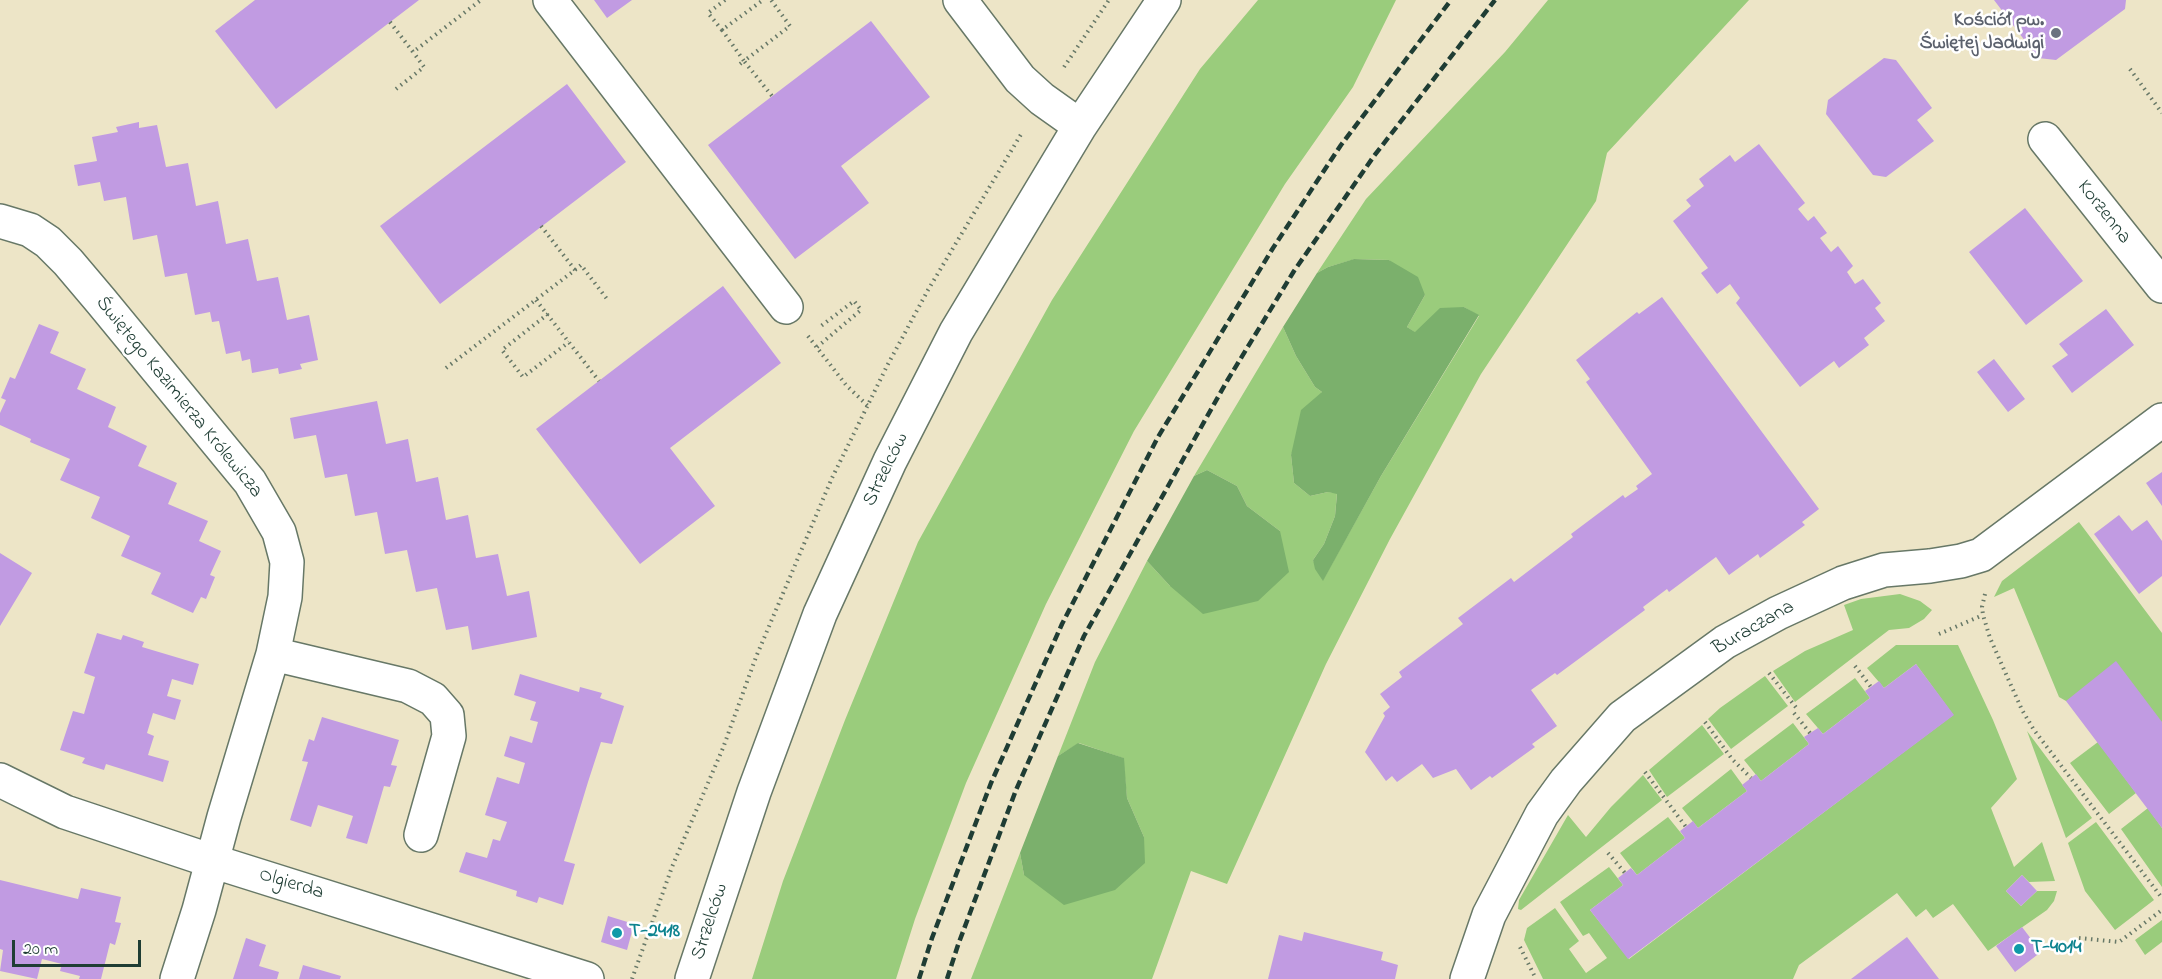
<!DOCTYPE html>
<html>
<head>
<meta charset="utf-8">
<style>
  body { margin:0 }
  #map { position:relative; width:2162px; height:979px; overflow:hidden; background:#ede5c7; font-family:"Indie Flower",sans-serif }
  canvas { display:block }
  .scale { position:absolute; left:12px; top:940px; width:129px; height:27px; box-sizing:border-box; border:3px solid #1f3d34; border-top:0; padding-left:8px; font-size:18px; line-height:21px; white-space:nowrap; color:#1f3d34; -webkit-text-stroke:4px #fff; paint-order:stroke }
</style>
</head>
<body>
<div id="map">
<canvas width="2162" height="979"></canvas>
<div class="scale">20 m</div>
</div>
<script>
const c = document.querySelector('canvas').getContext('2d');
c.lineJoin = 'round';
function fill(path, color) { c.fillStyle = color; c.fill(path, 'evenodd'); }
const toPath = rows => new Path2D(rows.map(r => 'M' + r).join(''));
function trace(path, color, width, dash) { c.strokeStyle = color; c.lineWidth = width; c.lineCap = dash ? 'butt' : 'round'; c.setLineDash(dash || []); c.stroke(path); }
function write(font, color, halo, rows, align = 'center') {
  c.font = font + ' "Indie Flower",sans-serif'; c.lineWidth = 5; c.setLineDash([]); c.textBaseline = 'middle'; c.strokeStyle = halo; c.fillStyle = color; for (const [text, x, y, turn = 0] of rows) {
    c.save(); c.translate(x, y); c.rotate((+turn || 0) * Math.PI / 180); c.textAlign = isNaN(turn) ? turn : align; if (halo) c.strokeText(text, 0, 0); c.fillText(text, 0, 0); c.restore();
  }
}
fill(toPath([
  [1258,0,1396,0,1353,87,1285,184,1134,431,1046,604,966,783,915,919,896,979,752,979,783,881,845,720,918,542,1052,300,1200,69],
  [1548,0,1749,0,1607,153,1596,201,1481,374,1390,539,1326,664,1227,884,1191,871,1152,979,971,979,1020,853,1024,875,1144,837,1127,798,1123,758,1079,743,1058,756,1095,662,1147,561,1170,586,1280,531,1247,506,1237,486,1207,470,1194,476,1283,327,1296,356,1315,387,1322,392,1291,455,1294,483,1310,496,1328,492,1337,493,1335,516,1324,544,1313,560,1323,580,1381,476,1479,316,1464,307,1416,333,1407,327,1425,295,1389,260,1355,259,1328,267,1317,273,1366,199,1505,52],
  [2079,522,2162,633,2162,722,2066,701,2059,697,2014,588,1994,597,2002,581],
  [1900,594,1920,601,1932,610,1924,619,1909,628,1889,630,1795,702,1773,671,1805,651,1853,630,1844,605,1861,599],
  [1896,645,1958,645,1993,720,2017,779,1991,808,2014,867,2042,842,2055,881,2029,882,2022,875,2006,891,2021,906,2037,891,2057,891,2054,901,2047,910,1988,951,1953,904,1933,918,1926,909,1916,917,1897,893,1799,965,1793,979,1543,979,1524,940,1527,928,1555,908,1579,941,1569,949,1586,973,1607,958,1589,933,1583,936,1560,902,1609,867,1623,885,1590,910,1629,959,1953,715,1916,664,1884,688,1867,668],
  [1765,676,1788,706,1731,749,1708,719,1720,708],
  [1855,678,1870,698,1823,734,1806,714],
  [1793,723,1809,744,1761,781,1744,760],
  [1702,725,1724,754,1667,797,1649,770],
  [2027,731,2092,818,2066,838],
  [2098,742,2136,793,2109,814,2070,763],
  [1731,769,1747,791,1698,828,1682,808],
  [1643,775,1662,800,1521,910,1518,909,1519,900,1568,815,1586,837,1611,807],
  [2148,808,2162,828,2162,887,2121,829],
  [1668,817,1685,838,1637,875,1620,853],
  [2096,822,2154,900,2115,930,2085,891,2068,843],
  [2162,920,2162,942,2145,955,2135,940]
]), '#9acc7c');
fill(toPath([
  [1354,259,1389,260,1418,277,1425,295,1407,327,1415,332,1440,308,1464,307,1479,315,1381,476,1323,581,1315,569,1313,560,1324,544,1335,516,1337,494,1328,492,1310,496,1294,483,1291,455,1301,410,1322,392,1315,387,1296,356,1283,327,1317,273,1328,267],
  [1207,470,1237,486,1247,506,1280,531,1289,572,1258,601,1203,614,1170,586,1147,561,1194,476],
  [1078,743,1124,758,1127,798,1144,837,1145,863,1115,890,1064,905,1024,875,1020,853,1058,756]
]), '#7bb06c');
fill(toPath([
  [255,0,419,0,276,109,215,31],
  [594,0,632,0,607,18],
  [1994,0,2126,0,2125,9,2056,60,2038,58],
  [871,21,930,97,841,166,869,203,795,259,708,145],
  [1884,58,1896,60,1932,108,1917,120,1934,141,1886,177,1873,175,1826,114,1828,100],
  [567,84,626,162,440,304,380,226],
  [139,122,139,128,157,125,166,167,188,163,196,206,218,201,226,244,248,239,257,281,278,277,287,320,309,315,318,360,300,364,302,369,279,374,278,368,252,373,250,359,242,361,240,351,226,354,219,321,212,322,210,312,195,315,187,273,165,277,157,235,133,240,126,197,104,201,100,182,78,186,74,165,97,161,92,137,118,132,116,127],
  [1759,144,1805,203,1798,209,1808,221,1814,216,1827,233,1820,238,1831,252,1838,246,1853,266,1847,272,1855,284,1863,279,1881,303,1875,308,1885,321,1864,338,1869,345,1839,368,1834,361,1800,387,1736,303,1740,298,1730,284,1717,294,1701,273,1708,268,1673,221,1691,206,1686,200,1704,186,1699,179,1730,155,1735,162],
  [2025,208,2083,281,2026,325,1969,252],
  [723,286,781,363,670,448,715,506,640,564,536,429],
  [1662,297,1819,509,1802,522,1805,525,1760,558,1758,554,1729,575,1716,557,1669,592,1667,589,1643,607,1645,610,1557,675,1555,673,1531,690,1557,726,1532,744,1535,747,1492,778,1490,776,1471,790,1456,769,1433,778,1422,764,1397,782,1392,776,1386,781,1365,752,1385,716,1383,713,1390,707,1380,694,1402,677,1399,672,1463,624,1458,618,1511,578,1514,582,1573,537,1571,534,1623,495,1625,498,1638,489,1636,486,1652,474,1586,382,1590,379,1576,360,1637,312,1639,314],
  [2106,309,2134,345,2072,393,2052,366,2068,355,2059,344],
  [39,324,59,332,50,353,86,369,77,389,116,407,108,427,147,446,138,466,177,483,168,504,208,521,199,541,221,551,210,575,215,577,206,599,201,597,193,613,151,594,161,573,121,556,130,536,91,518,100,497,60,480,70,459,30,442,31,439,0,425,0,413,6,400,1,398,10,377,15,379],
  [1994,359,2025,399,2008,412,1977,372],
  [377,401,386,444,408,439,416,482,438,477,446,520,468,515,476,558,498,554,507,596,529,591,537,637,472,650,468,626,446,630,437,588,416,592,407,550,385,554,377,512,355,516,347,474,325,478,316,435,294,439,290,418],
  [2162,472,2162,506,2146,483],
  [2119,515,2132,531,2147,520,2162,541,2162,576,2139,594,2094,534],
  [0,553,32,573,0,626],
  [97,633,121,640,123,635,144,642,142,647,199,664,193,685,172,679,167,696,181,700,175,720,153,713,147,733,154,736,148,755,169,761,163,782,106,764,104,770,82,763,85,758,60,750,73,711,84,714,95,677,84,673],
  [2116,661,2162,722,2162,828,2066,701],
  [1916,664,1954,715,1628,959,1590,910,1623,885,1618,878,1631,868,1637,875,1685,838,1680,831,1693,821,1698,828,1747,791,1742,785,1756,774,1761,781,1809,744,1804,737,1818,728,1823,734,1870,698,1865,691,1879,681,1884,688],
  [520,674,579,692,580,687,602,693,600,698,624,706,612,744,601,742,588,782,564,861,575,864,563,905,539,897,537,903,516,896,517,891,459,872,466,852,487,858,493,839,500,841,507,822,485,815,497,777,519,784,525,763,504,756,510,736,532,743,538,722,530,720,536,702,514,695],
  [322,717,399,740,391,765,397,766,390,787,384,786,367,844,346,838,353,816,318,805,311,827,290,820,308,762,302,761,309,739,314,741],
  [2022,875,2037,891,2021,906,2006,891],
  [0,880,78,899,81,888,121,897,115,922,121,923,115,945,110,943,101,979,79,979,80,976,60,971,62,964,42,959,37,979,0,971,3,950,0,949],
  [608,916,634,924,627,950,601,942],
  [2022,927,2041,952,2015,972,1996,946],
  [1304,932,1383,952,1381,960,1398,965,1395,979,1268,979,1279,935,1302,941],
  [1907,937,1939,979,1851,979],
  [246,938,266,945,259,966,279,972,277,979,233,979],
  [303,965,341,976,340,979,299,979]
]), '#c19be2');
const minor = toPath([
  [550,0,786,307],
  [960,0,1020,79,1042,99,1080,126],
  [2045,139,2162,286],
  [0,221,30,230,48,242,68,262,101,301,250,482,279,532,287,562,285,597,273,654,224,817,199,910,177,979],
  [273,654,408,686,433,699,447,715,449,736,421,835],
  [0,780,65,812,212,861,587,979],
  [692,979,754,792,820,614,890,461,956,332,1080,126,1164,0],
  [1467,979,1489,915,1542,814,1566,781,1622,717,1725,642,1778,613,1843,583,1884,570,1930,566,1961,561,1981,555,2162,420]
]);
trace(minor, '#677867', 36);
trace(toPath([
  [725,0,708,13,722,30,763,0],
  [390,22,413,52,481,0],
  [722,30,744,61,790,26,771,0],
  [740,64,744,61,772,96],
  [1064,67,1109,0],
  [2130,69,2162,113],
  [396,89,424,67,413,52],
  [575,270,581,265,607,299],
  [536,300,599,381],
  [548,314,502,350,523,377,569,342],
  [808,336,846,385,868,406],
  [817,347,861,310,854,301,821,326],
  [446,368,575,270,541,226],
  [1985,594,1982,607,1983,615,1990,638,2022,710,2034,730,2162,898],
  [1939,634,1983,615],
  [1855,666,1871,687],
  [1769,673,1798,710],
  [1794,713,1810,733],
  [1705,722,1732,759,1751,778],
  [1645,772,1686,827],
  [1608,853,1625,873],
  [651,926,668,931],
  [2079,938,2119,942,2162,910],
  [1520,947,1536,979],
  [632,979,672,867,723,748,756,657,832,478,887,366,928,290,1023,131]
]), '#677867', 4, [1.5, 4.5]);
trace(minor, '#fff', 33);
trace(toPath([
  [919,979,932,938,991,783,1062,624,1158,437,1273,248,1341,145,1451,0],
  [947,979,958,945,1016,790,1084,636,1227,381,1294,271,1374,156,1495,0]
]), '#1f3d34', 4.5, [9, 4.5]);
for (const [x, y, r, color] of [
  [2056,33,6,"#6b7280"],
  [617,933,6,"#0f9aa8"],
  [2019,949,6,"#0f9aa8"]
]) { const dot = new Path2D(); dot.arc(x, y, r, 0, 2 * Math.PI); c.fillStyle = color; c.fill(dot); trace(dot, '#fff', 2); }
write('bold 20px', '#5b616d', '#fff', [
  ["Kościół pw.",2044,22],
  ["Świętej Jadwigi",2044,45]
], 'right');
write('20px', '#1f3d34', '#fff', [
  ["Korzenna",2103,213,52],
  ["Świętego Kazimierza Królewicza",178,398,51],
  ["Strzelców",887,470,-64],
  ["Buraczana",1754,629,-30],
  ["Olgierda",291,885,17],
  ["Strzelców",711,922,-72]
]);
write('bold 20px', '#0d838f', '#fff', [
  ["T-2418",629,933],
  ["T-4014",2031,949]
], 'left');
</script>
</body>
</html>
